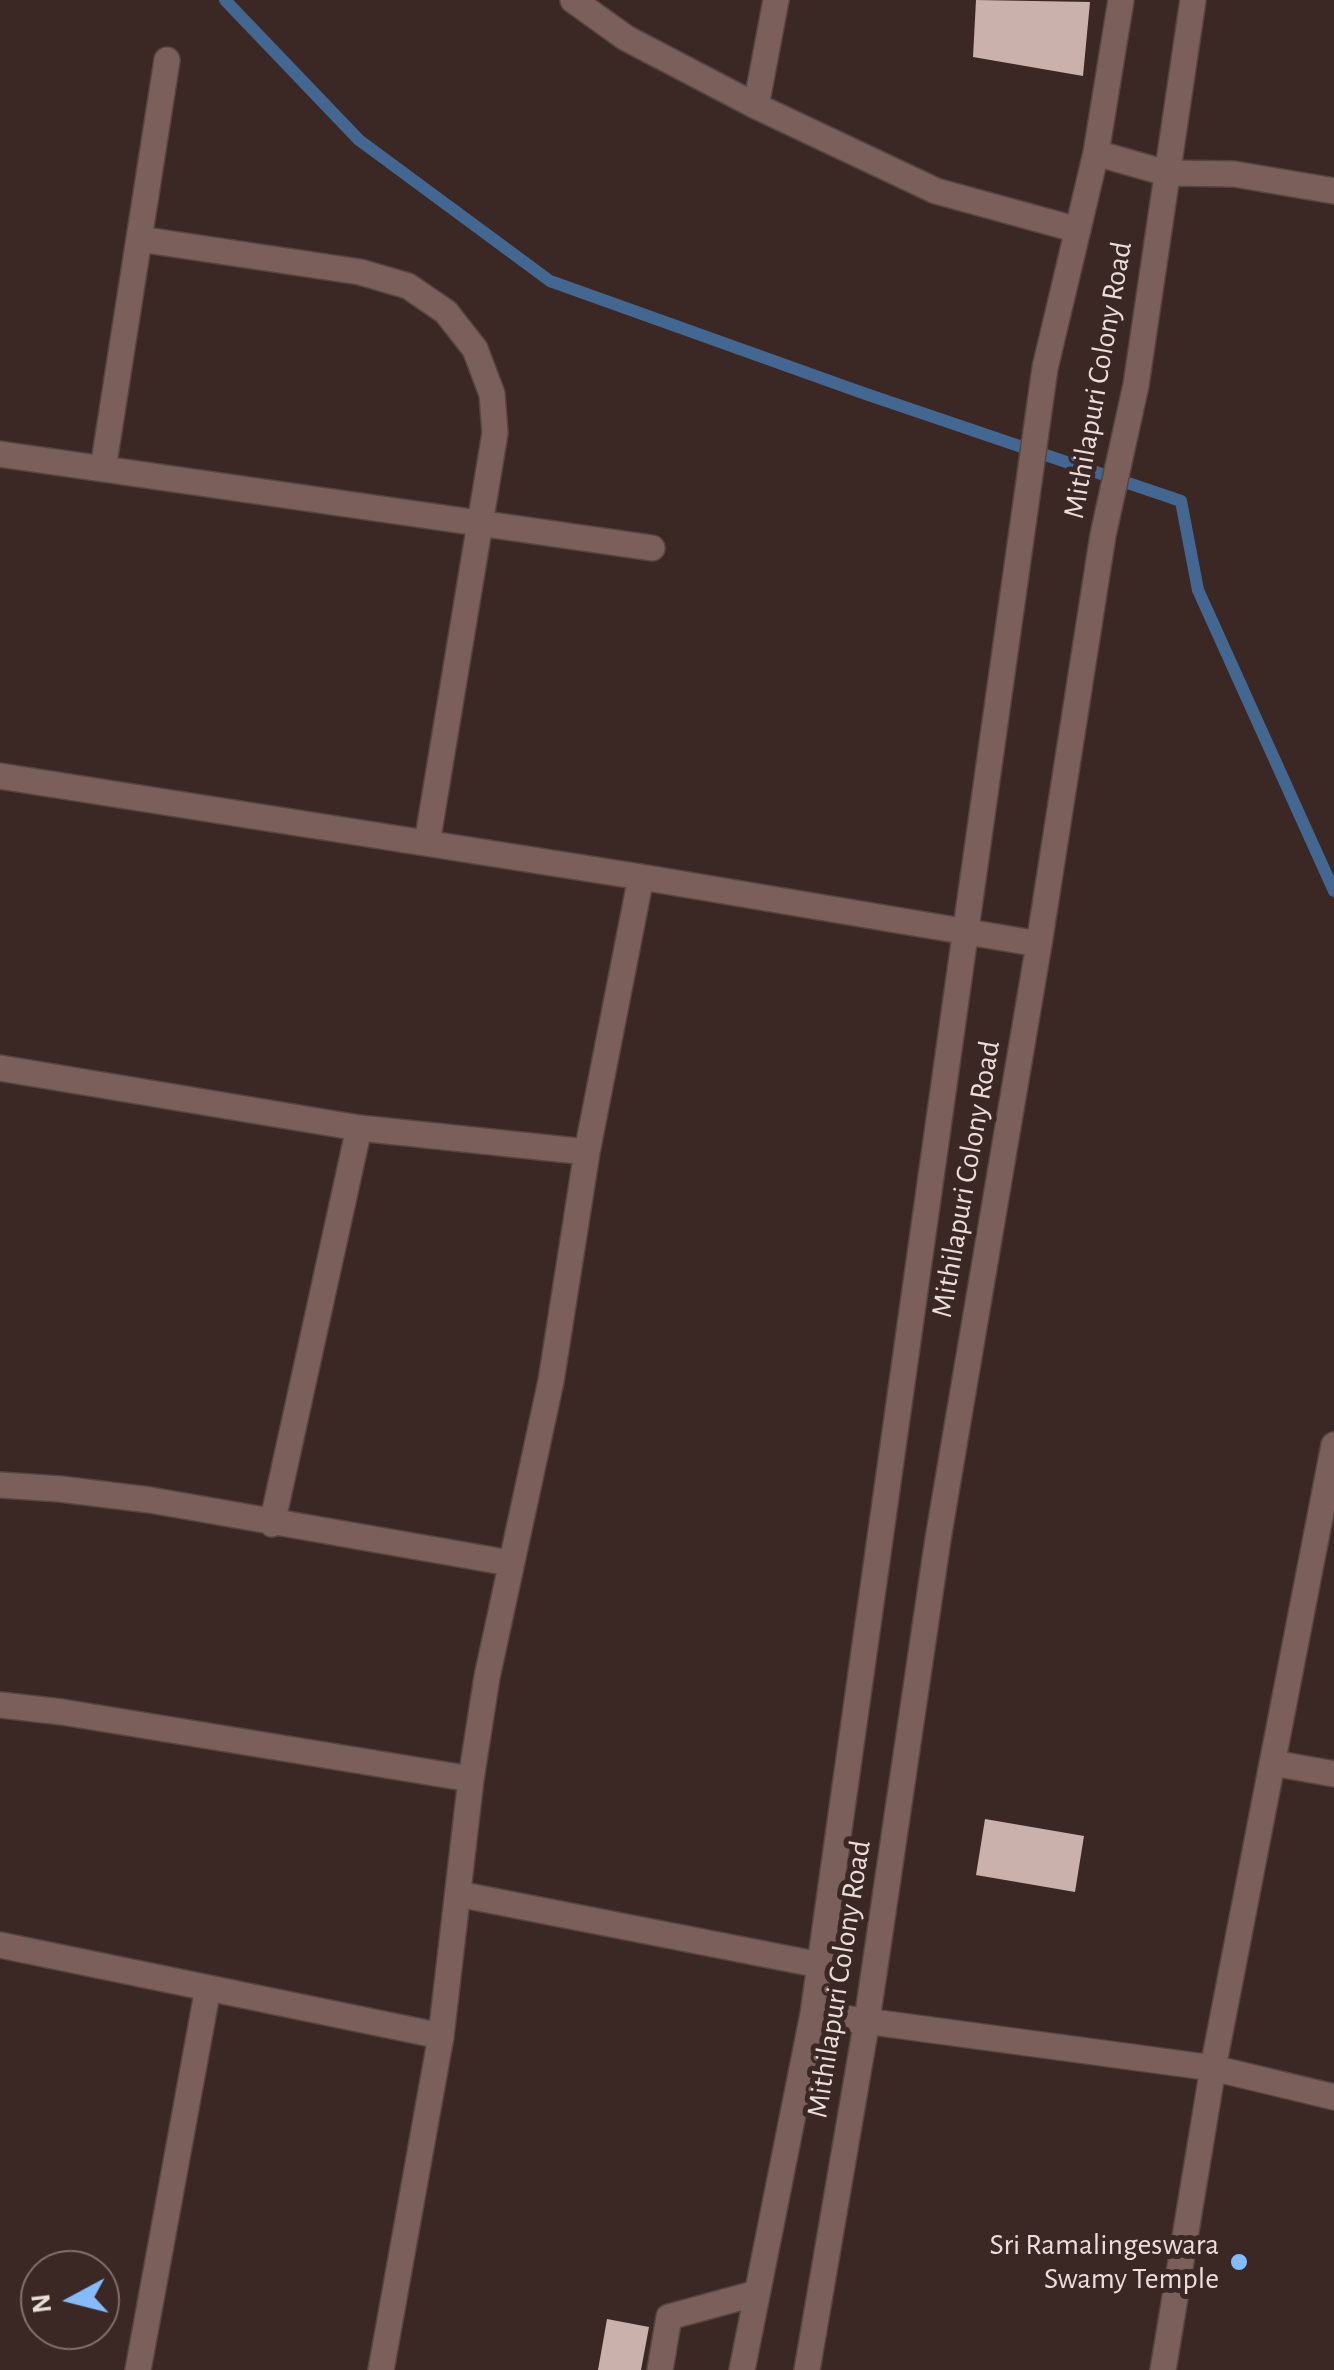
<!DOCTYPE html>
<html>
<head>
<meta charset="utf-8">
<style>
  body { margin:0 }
  #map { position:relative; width:1334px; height:2370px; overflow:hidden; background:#3b2824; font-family:"Alegreya Sans",sans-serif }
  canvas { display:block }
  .north { position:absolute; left:20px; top:2250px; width:100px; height:100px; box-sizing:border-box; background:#3b2824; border:2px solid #81706d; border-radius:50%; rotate:263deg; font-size:28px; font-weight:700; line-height:40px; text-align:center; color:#eaddda }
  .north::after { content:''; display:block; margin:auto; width:35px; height:45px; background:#86bbfb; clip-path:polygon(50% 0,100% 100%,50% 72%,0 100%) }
</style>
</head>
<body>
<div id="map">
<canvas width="1334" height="2370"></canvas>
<div class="north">N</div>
</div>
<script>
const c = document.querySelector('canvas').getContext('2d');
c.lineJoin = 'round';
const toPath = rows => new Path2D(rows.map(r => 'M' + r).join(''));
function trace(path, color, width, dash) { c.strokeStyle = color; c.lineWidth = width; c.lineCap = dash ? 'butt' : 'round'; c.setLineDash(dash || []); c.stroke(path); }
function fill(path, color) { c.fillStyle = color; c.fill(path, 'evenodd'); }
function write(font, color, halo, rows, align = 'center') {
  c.font = font + ' "Alegreya Sans",sans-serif'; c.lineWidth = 10; c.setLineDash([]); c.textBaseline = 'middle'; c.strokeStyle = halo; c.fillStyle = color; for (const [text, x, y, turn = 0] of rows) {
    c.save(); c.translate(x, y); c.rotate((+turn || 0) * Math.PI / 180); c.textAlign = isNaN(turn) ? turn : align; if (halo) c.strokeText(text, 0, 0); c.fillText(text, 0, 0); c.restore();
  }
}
trace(toPath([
  [225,0,359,140,550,281,863,393,1181,501,1198,590,1334,891]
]), '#446792', 12);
fill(toPath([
  [976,0,1090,2,1083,76,973,57],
  [985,1819,1084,1836,1075,1892,976,1875],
  [607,2319,649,2327,641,2370,598,2370]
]), '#cab1ab');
const minor = toPath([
  [573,0,626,38,756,106,936,191,1078,230],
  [756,106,776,0],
  [1096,153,1166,173,1234,174,1334,191],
  [139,239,360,272,408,286,446,312,475,349,492,394,495,433,427,843],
  [0,454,652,548],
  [103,469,167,60],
  [0,776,641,877,1039,944],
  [0,1068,359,1128,587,1152],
  [0,1485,60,1489,150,1500,510,1563],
  [272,1524,359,1128],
  [0,1705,62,1712,471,1779],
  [1273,1763,1334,1774],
  [458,1894,820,1965],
  [0,1945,441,2036],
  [813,2014,1213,2068,1334,2097],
  [138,2370,208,1988],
  [381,2370,441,2036,471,1779,487,1677,551,1381,587,1152,641,877],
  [660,2370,669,2317,757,2293],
  [742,2370,813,2014,1045,368,1096,153,1121,0],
  [807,2370,867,2020,938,1539,1039,944,1103,535,1136,385,1193,0],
  [1163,2370,1213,2068,1334,1445]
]);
trace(minor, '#574541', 28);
trace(minor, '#7a5f5a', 25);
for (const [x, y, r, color] of [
  [1239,2262,10,"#86bbfb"]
]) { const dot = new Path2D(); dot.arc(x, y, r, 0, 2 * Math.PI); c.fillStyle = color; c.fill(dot); trace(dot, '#3b2824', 4); }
write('30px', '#eaddda', '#3b2824', [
  ["Mithilapuri Colony Road",1098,380,-80],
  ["Mithilapuri Colony Road",966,1179,-80],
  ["Mithilapuri Colony Road",839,1979,-81]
]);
write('30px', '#eaddda', '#3b2824', [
  ["Sri Ramalingeswara",1219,2245],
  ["Swamy Temple",1219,2279]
], 'right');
</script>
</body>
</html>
